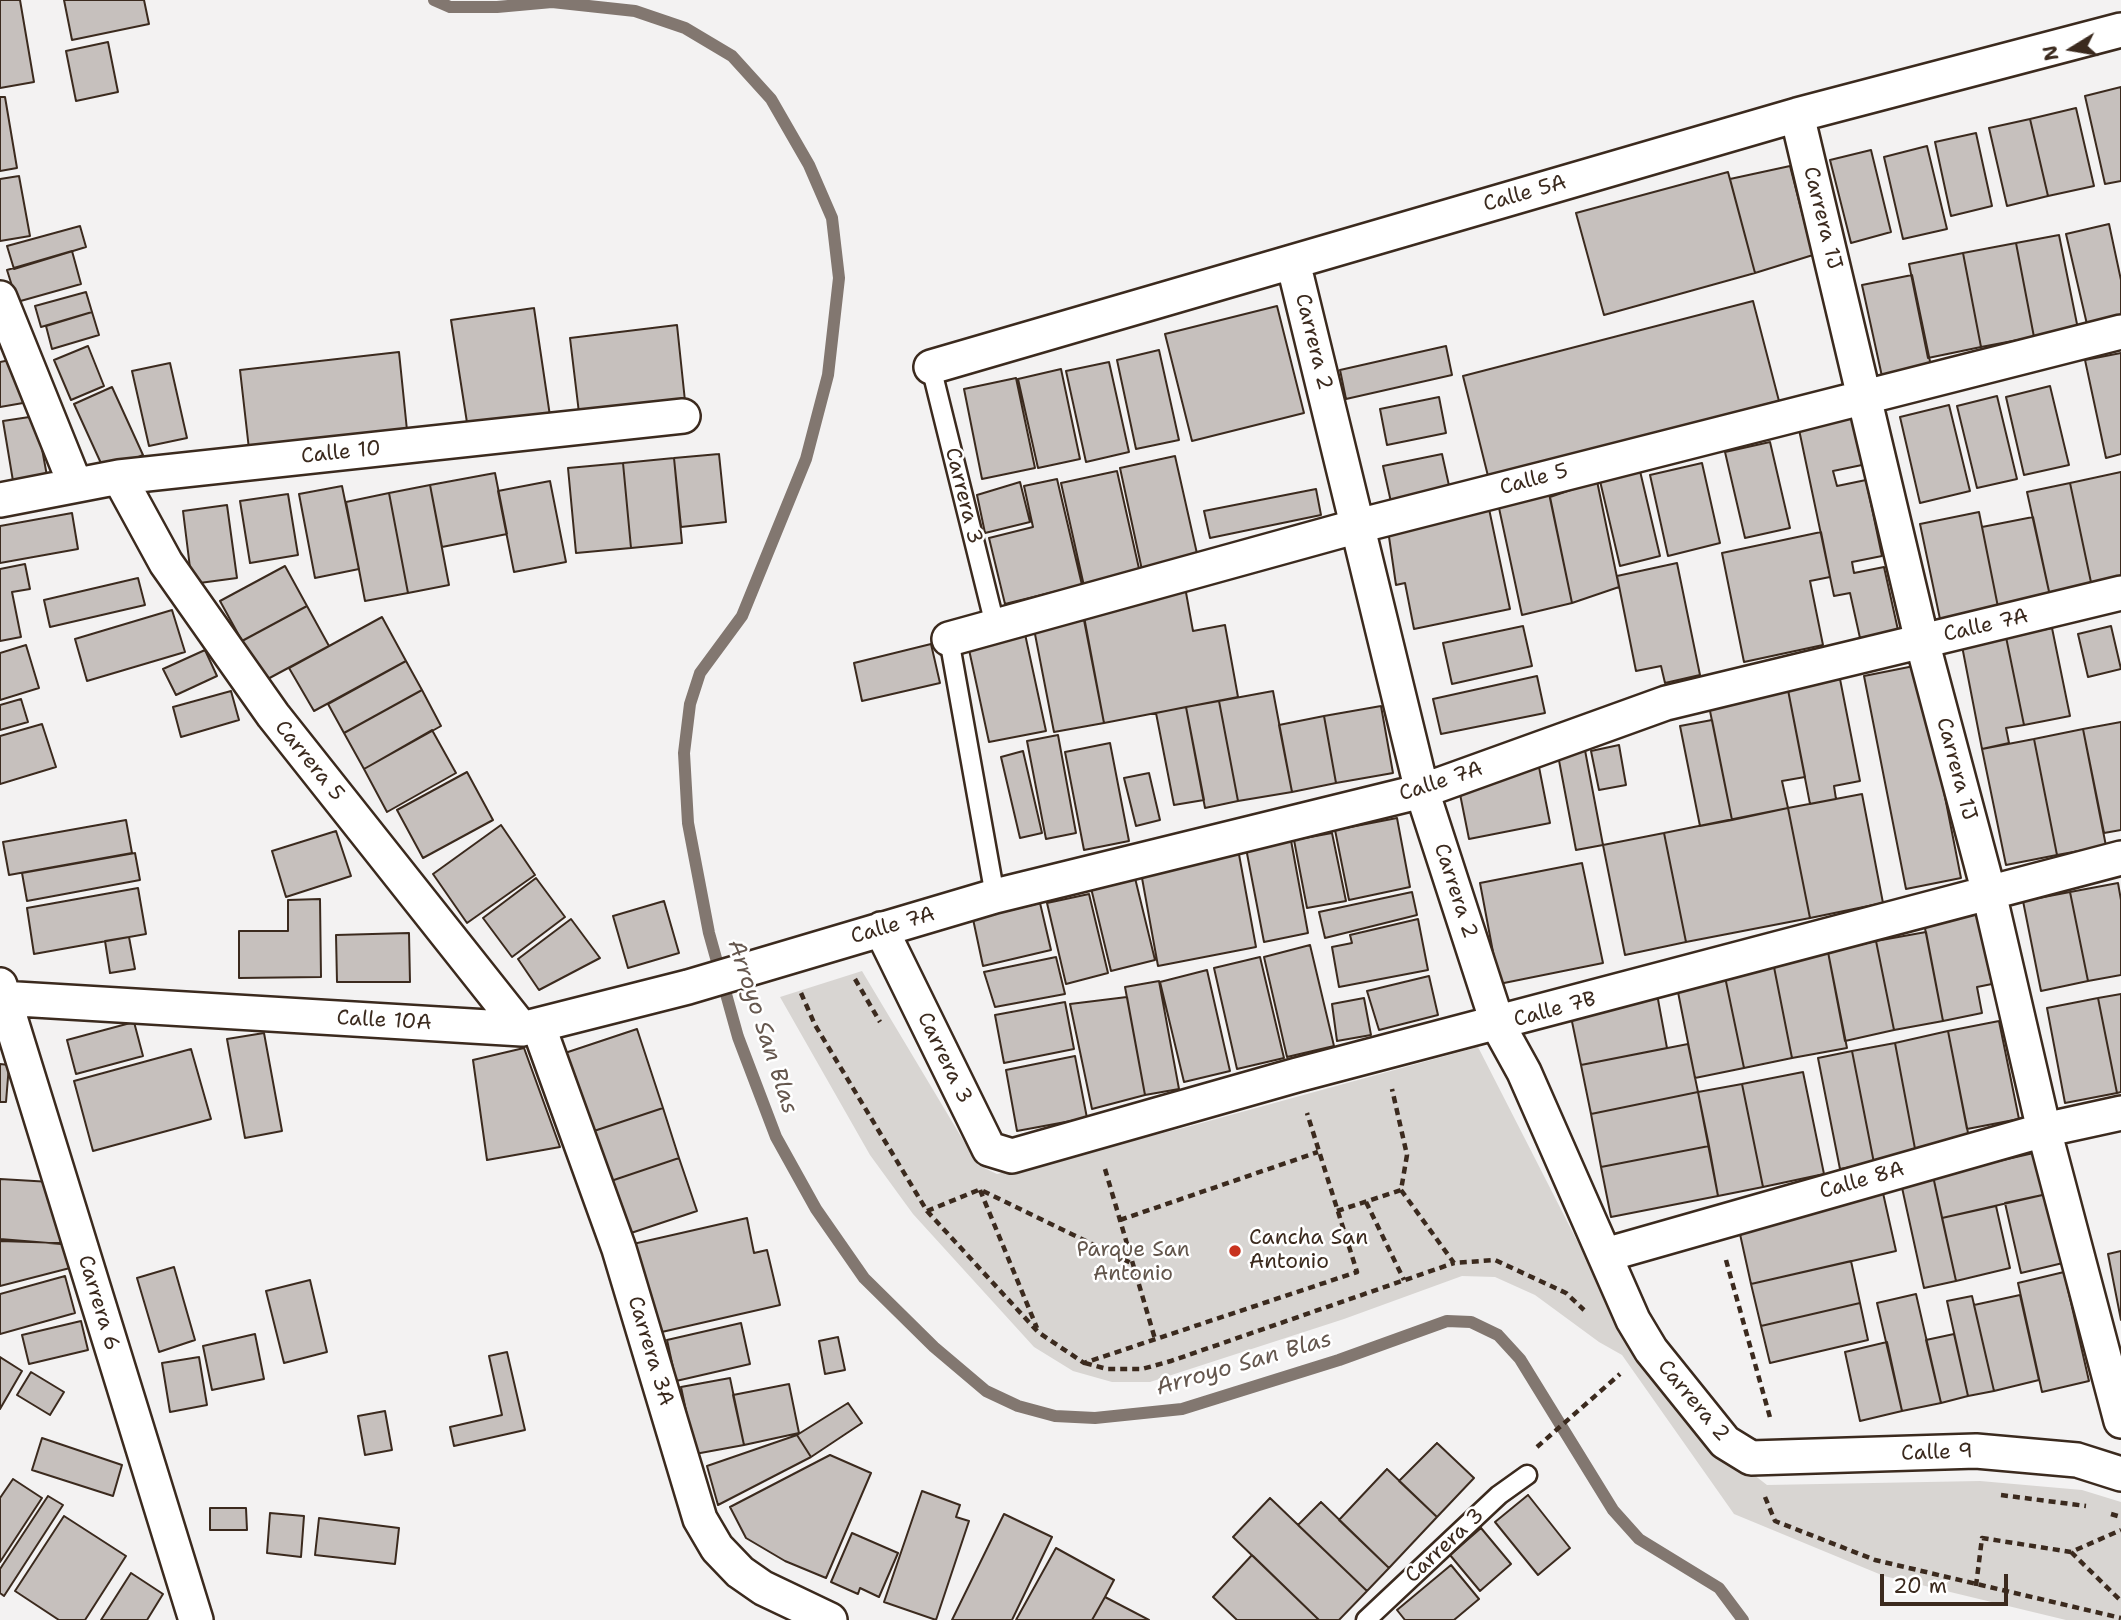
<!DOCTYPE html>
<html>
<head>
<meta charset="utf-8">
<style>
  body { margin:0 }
  #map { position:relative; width:2121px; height:1620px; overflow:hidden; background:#f3f2f2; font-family:"Shantell Sans",sans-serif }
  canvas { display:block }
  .north { position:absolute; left:2037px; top:14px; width:70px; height:70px; -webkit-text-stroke:5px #fff; paint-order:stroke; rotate:259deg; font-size:19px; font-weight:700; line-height:28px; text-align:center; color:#3b2a1e }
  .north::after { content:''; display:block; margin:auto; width:24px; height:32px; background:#3b2a1e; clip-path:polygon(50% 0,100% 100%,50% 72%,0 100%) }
  .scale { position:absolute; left:1880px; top:1574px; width:128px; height:32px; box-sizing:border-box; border:4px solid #3b2a1e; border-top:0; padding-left:9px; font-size:21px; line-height:24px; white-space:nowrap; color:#3b2a1e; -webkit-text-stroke:5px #fff; paint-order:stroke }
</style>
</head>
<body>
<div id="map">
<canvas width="2121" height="1620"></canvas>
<div class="north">N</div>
<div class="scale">20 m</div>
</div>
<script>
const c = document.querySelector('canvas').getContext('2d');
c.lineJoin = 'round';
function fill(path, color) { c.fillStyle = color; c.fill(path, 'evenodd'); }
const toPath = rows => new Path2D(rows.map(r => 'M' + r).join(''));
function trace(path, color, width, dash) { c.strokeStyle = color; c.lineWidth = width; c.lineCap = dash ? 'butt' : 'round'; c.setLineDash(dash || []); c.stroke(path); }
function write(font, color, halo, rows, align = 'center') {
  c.font = font + ' "Shantell Sans",sans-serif'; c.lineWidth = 5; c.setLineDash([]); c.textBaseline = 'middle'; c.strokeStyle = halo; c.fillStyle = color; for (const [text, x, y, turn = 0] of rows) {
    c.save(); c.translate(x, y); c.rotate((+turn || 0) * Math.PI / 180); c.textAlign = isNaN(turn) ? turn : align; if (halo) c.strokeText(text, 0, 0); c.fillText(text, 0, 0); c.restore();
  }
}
fill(toPath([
  [862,971,978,1165,997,1174,1187,1127,1478,1047,1615,1315,1704,1436,1767,1485,1980,1481,2082,1490,2121,1502,2121,1620,2066,1620,1884,1576,1734,1514,1622,1355,1599,1342,1535,1295,1495,1277,1462,1276,1344,1319,1150,1382,1112,1382,1073,1371,1034,1347,913,1214,870,1155,780,997]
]), '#d8d5d2');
trace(toPath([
  [434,0,450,7,497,7,552,2,635,11,685,28,732,56,771,99,809,165,832,218,839,278,828,375,806,459,742,616,700,673,690,704,684,753,688,823,709,933,738,1037,776,1137,816,1209,864,1278,934,1347,986,1391,1018,1406,1055,1416,1095,1418,1182,1409,1339,1360,1447,1321,1471,1322,1498,1335,1520,1359,1613,1510,1639,1539,1719,1588,1743,1620]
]), '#827770', 12);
const building = toPath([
  [0,0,20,0,34,82,0,88,0,0],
  [64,0,144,0,149,24,72,40,64,0],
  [108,42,118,92,76,101,66,51,108,42],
  [2121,87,2121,181,2105,184,2085,96,2121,87],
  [0,97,5,97,17,168,0,171,0,97],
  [2076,108,2094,186,2048,196,2030,119,2076,108],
  [2030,119,2048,196,2007,206,1989,128,2030,119],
  [1976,133,1992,206,1951,216,1935,142,1976,133],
  [1927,146,1947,229,1903,239,1884,157,1927,146],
  [1871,150,1891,232,1851,243,1830,160,1871,150],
  [1790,166,1813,255,1755,273,1730,179,1790,166],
  [1728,172,1755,273,1604,315,1576,213,1728,172],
  [19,176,30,236,0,241,0,179,19,176],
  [2109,224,2121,280,2121,325,2089,333,2066,234,2109,224],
  [80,226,86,247,14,269,7,246,80,226],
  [2059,235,2078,329,2034,337,2016,243,2059,235],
  [2016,243,2034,337,1981,347,1963,253,2016,243],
  [72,251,81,284,17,302,7,270,72,251],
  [1963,253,1981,347,1928,358,1909,264,1963,253],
  [1912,275,1932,371,1883,381,1862,285,1912,275],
  [86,292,92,312,41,327,35,306,86,292],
  [1753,301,1779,401,1488,476,1463,376,1753,301],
  [1277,306,1304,413,1192,441,1165,334,1277,306],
  [534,308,550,416,468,429,451,320,534,308],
  [92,312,99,335,52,349,46,326,92,312],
  [677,325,685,401,579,413,570,338,677,325],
  [88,346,104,386,71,400,54,360,88,346],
  [1446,346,1452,375,1346,399,1340,370,1446,346],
  [1159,350,1179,440,1136,449,1117,360,1159,350],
  [399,352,408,440,250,458,240,370,399,352],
  [2121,353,2121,454,2106,458,2085,360,2121,353],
  [15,359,23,403,0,407,0,362,15,359],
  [1109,362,1129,452,1086,462,1066,371,1109,362],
  [170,363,187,438,149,446,132,371,170,363],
  [1061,369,1080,459,1038,468,1018,379,1061,369],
  [1016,378,1035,468,982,479,964,389,1016,378],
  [2050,386,2069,465,2024,475,2006,397,2050,386],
  [112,387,143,455,105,472,74,404,112,387],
  [1997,396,2017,479,1977,488,1957,406,1997,396],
  [1439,397,1446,433,1387,445,1380,409,1439,397],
  [1949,405,1970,491,1920,503,1900,417,1949,405],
  [1850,408,1862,465,1833,471,1837,486,1866,480,1882,556,1852,562,1854,573,1884,567,1898,630,1860,638,1850,593,1834,596,1797,420,1850,408],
  [36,416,47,476,13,481,3,421,36,416],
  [1770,442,1790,528,1745,538,1725,452,1770,442],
  [719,454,726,522,681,527,674,458,719,454],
  [1442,454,1450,490,1391,502,1383,466,1442,454],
  [1175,456,1198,558,1142,570,1120,468,1175,456],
  [674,458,682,543,631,548,623,463,674,458],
  [623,463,631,548,576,553,568,468,623,463],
  [1702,463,1720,543,1668,556,1650,475,1702,463],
  [1117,471,1140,573,1084,586,1061,483,1117,471],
  [1640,471,1660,556,1620,566,1600,481,1640,471],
  [2121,472,2121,581,2092,587,2070,483,2121,472],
  [495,473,507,534,442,547,430,485,495,473],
  [1057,479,1082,585,1005,604,989,538,1033,527,1024,486,1057,479],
  [550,481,566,562,514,572,498,491,550,481],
  [1597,481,1619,587,1572,603,1550,497,1597,481],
  [1020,482,1030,522,985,533,977,495,1020,482],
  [2070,483,2092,587,2050,596,2027,492,2070,483],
  [1547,484,1572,603,1522,615,1496,494,1547,484],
  [430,485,449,585,408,593,389,493,430,485],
  [342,486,359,569,315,578,299,494,342,486],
  [1316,489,1321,515,1210,538,1204,511,1316,489],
  [389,493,408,593,365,601,346,502,389,493],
  [288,494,298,555,250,563,240,501,288,494],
  [1488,504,1510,609,1414,629,1405,583,1396,585,1388,530,1488,504],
  [227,505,237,578,192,584,183,511,227,505],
  [1979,512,1998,607,1940,619,1920,524,1979,512],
  [72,513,78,549,0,563,0,526,72,513],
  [2033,517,2050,596,1998,607,1982,527,2033,517],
  [1821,532,1830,577,1810,581,1823,645,1744,662,1722,553,1821,532],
  [1677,563,1700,675,1665,683,1661,666,1636,671,1617,576,1677,563],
  [25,564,30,589,12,592,21,637,0,641,0,569,25,564],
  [285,566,307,606,242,641,220,601,285,566],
  [138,578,145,605,50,627,44,600,138,578],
  [1185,587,1193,631,1225,625,1238,697,1104,723,1082,606,1185,587],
  [307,606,329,646,264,681,242,641,307,606],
  [172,610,185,652,87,681,75,639,172,610],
  [382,617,406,661,314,711,289,668,382,617],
  [1084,620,1104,723,1054,732,1034,629,1084,620],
  [1523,626,1532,666,1452,684,1443,643,1523,626],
  [2111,626,2121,669,2088,677,2078,634,2111,626],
  [2052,628,2070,716,2024,725,2006,637,2052,628],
  [1025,634,1046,731,989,742,968,645,1025,634],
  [2006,637,2024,725,2006,728,2009,743,1982,749,1962,646,2006,637],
  [931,644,940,683,862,701,854,663,931,644],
  [26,645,39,688,0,700,0,653,26,645],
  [205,650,217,676,176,695,163,669,205,650],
  [406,661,422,690,344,733,328,704,406,661],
  [1919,665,1961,878,1906,889,1864,676,1919,665],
  [1537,676,1545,713,1441,734,1433,699,1537,676],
  [1840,679,1860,781,1834,786,1836,799,1810,804,1788,690,1840,679],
  [422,690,441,726,364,769,344,733,422,690],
  [1788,690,1805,777,1782,781,1788,808,1732,820,1709,706,1788,690],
  [231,691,239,720,181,737,173,707,231,691],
  [1273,691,1292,792,1238,801,1219,701,1273,691],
  [21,699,28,722,0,730,0,705,21,699],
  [1219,701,1238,801,1205,808,1186,707,1219,701],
  [1381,706,1393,773,1336,783,1324,716,1381,706],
  [1186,707,1204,800,1174,805,1156,713,1186,707],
  [1324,716,1336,783,1292,792,1279,725,1324,716],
  [1712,720,1732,820,1700,826,1680,726,1712,720],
  [2121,722,2121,830,2104,833,2083,729,2121,722],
  [42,724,56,767,0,784,0,736,42,724],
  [2083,729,2106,846,2057,855,2034,739,2083,729],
  [432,730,456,773,387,812,364,769,432,730],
  [1058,735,1076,833,1046,839,1027,741,1058,735],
  [2034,739,2057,855,2006,865,1982,749,2034,739],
  [1110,743,1129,841,1084,850,1065,752,1110,743],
  [1584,745,1603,845,1576,850,1557,750,1584,745],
  [1619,745,1626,785,1599,790,1591,751,1619,745],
  [1023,751,1042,833,1020,838,1001,757,1023,751],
  [1538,762,1550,823,1469,839,1457,779,1538,762],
  [467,772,493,820,423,858,397,810,467,772],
  [1149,773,1160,820,1136,826,1124,778,1149,773],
  [1862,794,1883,903,1810,918,1788,808,1862,794],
  [1788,808,1810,918,1686,942,1664,833,1788,808],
  [1397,818,1410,887,1349,900,1335,830,1397,818],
  [126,820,132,853,9,875,3,842,126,820],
  [501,825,535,875,467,923,433,874,501,825],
  [336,831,351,876,286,897,272,851,336,831],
  [1332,833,1346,901,1307,908,1294,840,1332,833],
  [1664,833,1686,942,1625,955,1603,845,1664,833],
  [1290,835,1308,933,1264,942,1245,843,1290,835],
  [1238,849,1256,947,1158,966,1140,867,1238,849],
  [135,853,140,880,27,901,22,873,135,853],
  [1582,863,1603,963,1499,984,1480,883,1582,863],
  [536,878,565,917,512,957,483,918,536,878],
  [1135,878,1155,960,1111,971,1091,888,1135,878],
  [2118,883,2121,900,2121,975,2088,981,2070,892,2118,883],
  [138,888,146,934,34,954,27,908,138,888],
  [1412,892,1417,915,1325,938,1319,912,1412,892],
  [2070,892,2088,981,2041,991,2023,901,2070,892],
  [1089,894,1108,973,1066,984,1047,903,1089,894],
  [320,899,321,977,239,978,239,931,288,931,288,900,320,899],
  [664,901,679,953,628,968,613,916,664,901],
  [1040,903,1051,950,983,966,973,919,1040,903],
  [1976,908,1992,984,1977,987,1982,1013,1943,1021,1923,918,1976,908],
  [571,919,600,958,539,990,518,959,571,919],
  [1418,919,1428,970,1339,987,1332,947,1352,943,1350,935,1418,919],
  [1926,932,1943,1021,1894,1030,1876,941,1926,932],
  [409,933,410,982,337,982,336,935,409,933],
  [129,937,135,969,110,973,105,941,129,937],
  [1876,941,1894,1030,1845,1041,1828,952,1876,941],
  [1310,945,1334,1046,1287,1057,1264,957,1310,945],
  [1828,952,1847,1048,1792,1058,1773,962,1828,952],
  [1056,957,1065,994,995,1007,984,972,1056,957],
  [1260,957,1284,1058,1237,1069,1214,968,1260,957],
  [1773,962,1792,1058,1744,1068,1724,972,1773,962],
  [1207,970,1230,1071,1184,1082,1160,982,1207,970],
  [1724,972,1744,1068,1695,1078,1676,982,1724,972],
  [1429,976,1438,1015,1379,1030,1367,991,1429,976],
  [1159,981,1179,1089,1145,1095,1125,987,1159,981],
  [1657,994,1667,1048,1581,1065,1570,1012,1657,994],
  [2121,994,2121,1092,2117,1093,2098,998,2121,994],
  [1127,997,1145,1095,1092,1109,1070,1004,1127,997],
  [1364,998,1371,1035,1337,1041,1332,1004,1364,998],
  [2098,998,2117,1093,2065,1103,2047,1008,2098,998],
  [1065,1002,1074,1049,1004,1063,995,1015,1065,1002],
  [1999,1021,2019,1119,1967,1129,1948,1031,1999,1021],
  [134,1022,143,1056,76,1074,67,1040,134,1022],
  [637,1029,663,1108,588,1133,562,1054,637,1029],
  [1948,1031,1970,1143,1916,1154,1895,1043,1948,1031],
  [264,1033,282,1131,245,1138,227,1039,264,1033],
  [1895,1043,1916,1154,1874,1163,1852,1051,1895,1043],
  [1688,1044,1698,1092,1591,1114,1581,1065,1688,1044],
  [524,1048,560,1147,487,1160,473,1060,524,1048],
  [191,1049,211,1119,93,1151,74,1081,191,1049],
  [1852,1051,1874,1163,1840,1169,1818,1058,1852,1051],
  [1075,1056,1087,1118,1017,1131,1006,1070,1075,1056],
  [0,1064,9,1065,6,1102,0,1102,0,1064],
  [1803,1072,1824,1174,1763,1187,1742,1084,1803,1072],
  [1742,1084,1763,1187,1718,1196,1698,1092,1742,1084],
  [1698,1092,1709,1146,1601,1167,1591,1114,1698,1092],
  [663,1108,679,1158,605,1183,588,1133,663,1108],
  [1709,1146,1718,1196,1611,1217,1601,1167,1709,1146],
  [2038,1152,2047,1194,1942,1218,1933,1176,2038,1152],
  [679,1158,697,1211,622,1236,605,1183,679,1158],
  [1933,1176,1956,1281,1924,1288,1901,1183,1933,1176],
  [0,1179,51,1182,61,1244,0,1239,0,1179],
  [1883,1193,1896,1251,1751,1284,1738,1225,1883,1193],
  [2047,1194,2063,1263,2021,1273,2005,1203,2047,1194],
  [1996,1206,2010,1268,1956,1281,1942,1218,1996,1206],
  [747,1218,754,1253,767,1250,780,1305,653,1334,633,1244,747,1218],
  [0,1241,63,1243,70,1268,0,1286,0,1241],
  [2121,1251,2121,1320,2108,1254,2121,1251],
  [1851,1261,1860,1303,1761,1326,1751,1284,1851,1261],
  [174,1267,195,1340,159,1352,137,1278,174,1267],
  [2064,1272,2089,1381,2042,1392,2018,1283,2064,1272],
  [65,1276,75,1313,0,1334,0,1294,65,1276],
  [310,1280,327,1352,284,1363,266,1291,310,1280],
  [1916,1294,1941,1403,1902,1411,1877,1303,1916,1294],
  [2020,1295,2039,1380,1994,1391,1974,1305,2020,1295],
  [1972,1296,1994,1391,1968,1396,1947,1301,1972,1296],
  [1860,1303,1868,1340,1770,1363,1761,1326,1860,1303],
  [81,1321,88,1350,29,1364,22,1335,81,1321],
  [741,1323,750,1364,676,1381,667,1340,741,1323],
  [255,1334,264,1379,212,1390,203,1346,255,1334],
  [1954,1334,1968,1396,1941,1403,1926,1340,1954,1334],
  [838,1337,845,1370,825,1374,819,1341,838,1337],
  [1887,1342,1902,1411,1860,1421,1845,1352,1887,1342],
  [507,1352,525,1430,454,1446,450,1427,502,1415,489,1356,507,1352],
  [0,1357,22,1371,0,1409,0,1357],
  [199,1357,207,1405,170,1412,162,1363,199,1357],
  [31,1372,64,1392,50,1415,17,1395,31,1372],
  [730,1378,744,1445,695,1454,681,1387,730,1378],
  [789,1384,799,1433,744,1445,733,1395,789,1384],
  [848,1403,862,1423,811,1457,797,1435,848,1403],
  [385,1411,392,1450,365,1455,358,1416,385,1411],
  [797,1435,811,1457,718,1505,707,1466,797,1435],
  [42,1438,122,1465,113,1496,32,1470,42,1438],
  [1437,1443,1474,1478,1437,1517,1399,1481,1437,1443],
  [830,1455,871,1473,826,1578,785,1561,746,1538,730,1507,830,1455],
  [1387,1469,1437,1517,1389,1568,1339,1520,1387,1469],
  [13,1479,42,1498,0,1562,0,1498,13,1479],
  [922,1491,960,1505,956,1517,969,1521,936,1620,884,1602,922,1491],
  [1528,1495,1570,1548,1538,1575,1495,1522,1528,1495],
  [48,1496,63,1505,4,1596,0,1593,0,1569,48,1496],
  [1270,1498,1367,1591,1339,1620,1319,1620,1233,1537,1270,1498],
  [1321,1502,1389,1568,1367,1591,1298,1525,1321,1502],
  [210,1508,246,1508,247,1530,210,1530,210,1508],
  [270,1513,304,1516,301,1557,267,1553,270,1513],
  [1004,1514,1052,1537,1012,1620,952,1620,1004,1514],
  [64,1516,126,1556,85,1620,59,1620,15,1591,64,1516],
  [319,1518,399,1528,395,1564,315,1555,319,1518],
  [1481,1528,1511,1564,1480,1591,1450,1555,1481,1528],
  [852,1533,898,1553,879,1597,860,1588,858,1594,831,1582,852,1533],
  [1056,1548,1114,1580,1105,1597,1092,1620,1016,1620,1056,1548],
  [1252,1555,1319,1620,1237,1620,1213,1597,1252,1555],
  [1451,1565,1479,1599,1454,1620,1405,1620,1397,1610,1451,1565],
  [131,1573,163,1594,147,1620,101,1620,131,1573],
  [1105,1597,1149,1620,1092,1620,1105,1597]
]);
fill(building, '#c6c0bd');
trace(building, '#3b2a1e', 2);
const lane = toPath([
  [931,367,995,625],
  [949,639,995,896],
  [1366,1620,1499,1495,1527,1475]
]);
const street = toPath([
  [1797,115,1922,641,1989,893,2044,1130,2121,1421],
  [1293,262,1422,791,1498,1025,1524,1072,1633,1320,1651,1350,1725,1442,1751,1458,1976,1451,2077,1460,2121,1474],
  [0,298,75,484],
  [931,367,1797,115,2121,30],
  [119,477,166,563,273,715,522,1029],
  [0,500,119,477,683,416],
  [949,639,1358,526,2121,332],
  [881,929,989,1149,1012,1156,1297,1075,2121,858],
  [0,985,196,1620],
  [0,998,522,1029,688,987,995,896,1422,791,1666,703,2121,593],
  [538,1025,619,1249,700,1519,717,1548,740,1572,763,1588,830,1620],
  [1605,1255,2044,1130,2121,1113]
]);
trace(lane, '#3b2a1e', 23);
trace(street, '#3b2a1e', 38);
trace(toPath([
  [855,979,880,1022],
  [801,993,815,1025,927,1211,1038,1332,1084,1363,1357,1272,1307,1113],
  [1105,1169,1155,1339],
  [980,1190,1037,1328],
  [1401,1190,1454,1263,1495,1260,1566,1293,1584,1310],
  [983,1191,1133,1264],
  [1366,1202,1404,1280],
  [927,1211,981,1189],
  [1337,1211,1401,1190,1407,1155,1392,1089],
  [1120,1220,1318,1152],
  [1726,1260,1771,1421],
  [1085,1363,1107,1369,1142,1369,1171,1361,1454,1263],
  [1537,1447,1620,1374],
  [2001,1495,2086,1506],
  [1765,1497,1775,1521,1875,1560,2121,1618],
  [2111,1514,2121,1517],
  [2071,1552,2121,1601],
  [1976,1586,1982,1538,2071,1552,2121,1530]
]), '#3b2a1e', 4.5, [7, 5]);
trace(lane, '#fff', 18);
trace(street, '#fff', 33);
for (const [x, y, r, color] of [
  [1235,1251,7,"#c8321e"]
]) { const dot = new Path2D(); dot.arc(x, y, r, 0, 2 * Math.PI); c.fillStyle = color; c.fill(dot); trace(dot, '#fff', 2.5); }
write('21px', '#3b2a1e', '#fff', [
  ["Calle 5A",1525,194,-16],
  ["Carrera 1J",1822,218,76],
  ["Carrera 2",1313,342,76],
  ["Calle 10",341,453,-6],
  ["Calle 5",1534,480,-15],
  ["Carrera 3",963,496,76],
  ["Calle 7A",1986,626,-13],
  ["Carrera 5",309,761,51],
  ["Carrera 1J",1956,769,75],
  ["Calle 7A",1441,782,-18],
  ["Carrera 2",1455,891,72],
  ["Calle 7A",893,926,-16],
  ["Calle 7B",1555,1010,-15],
  ["Calle 10A",384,1021,3],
  ["Carrera 3",944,1058,64],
  ["Calle 8A",1862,1181,-16],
  ["Carrera 6",98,1303,73],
  ["Carrera 3A",650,1351,73],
  ["Carrera 2",1693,1401,50],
  ["Calle 9",1937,1453,-2],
  ["Carrera 3",1445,1546,-43]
]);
write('21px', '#3b2a1e', '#fff', [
  ["Cancha San",1249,1239],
  ["Antonio",1249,1263]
], 'left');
write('21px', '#62554b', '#fff', [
  ["Parque San",1133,1251],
  ["Antonio",1133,1275]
]);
write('italic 23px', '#65574e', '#fff', [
  ["Arroyo San Blas",762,1027,72],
  ["Arroyo San Blas",1244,1364,-16]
]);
</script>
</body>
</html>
